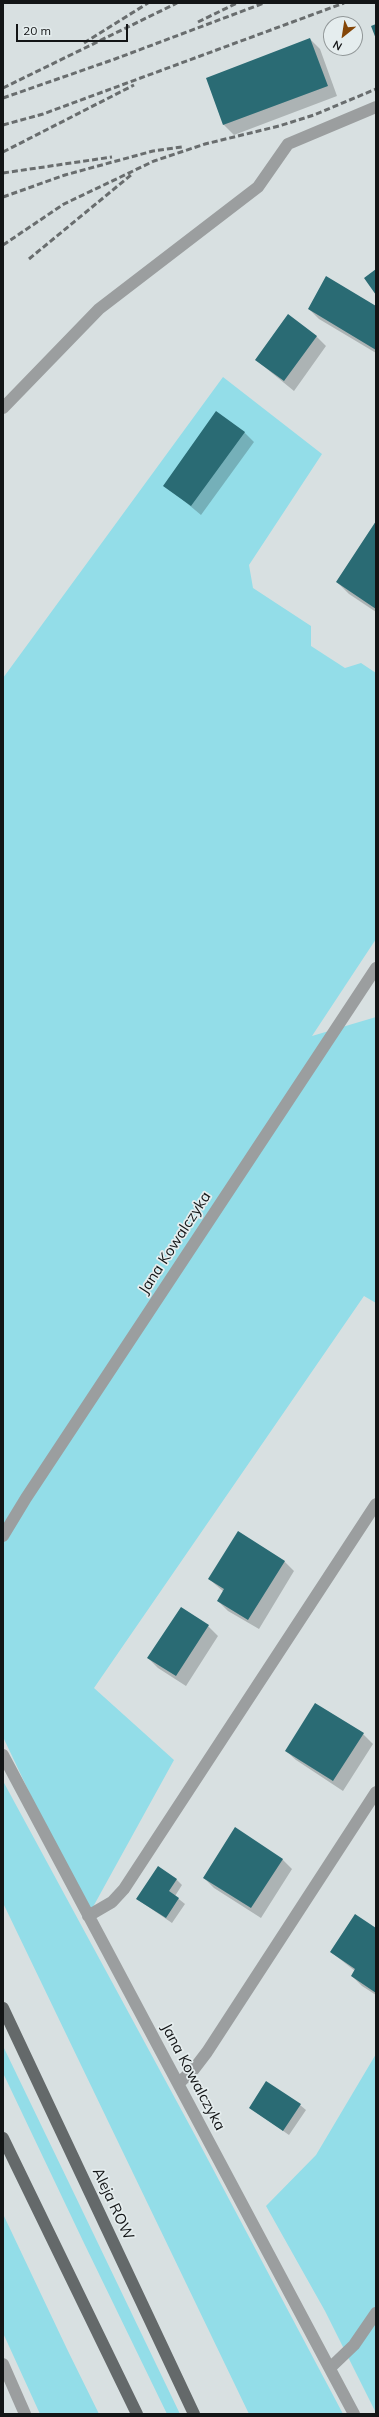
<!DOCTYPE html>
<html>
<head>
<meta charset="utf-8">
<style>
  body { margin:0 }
  #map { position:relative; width:379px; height:2417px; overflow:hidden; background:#d8e0e1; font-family:Mulish,sans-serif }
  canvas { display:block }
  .frame { position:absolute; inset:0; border:4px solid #131516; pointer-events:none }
  .north { position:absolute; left:323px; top:16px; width:40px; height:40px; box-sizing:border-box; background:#e5edee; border:1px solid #919798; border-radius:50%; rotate:210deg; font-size:11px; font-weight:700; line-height:16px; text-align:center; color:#131516 }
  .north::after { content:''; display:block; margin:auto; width:14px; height:18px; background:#844607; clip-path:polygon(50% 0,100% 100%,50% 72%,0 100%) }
  .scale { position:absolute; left:16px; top:24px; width:112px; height:18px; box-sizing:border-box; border:2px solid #131516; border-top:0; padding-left:5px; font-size:12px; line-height:14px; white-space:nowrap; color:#131516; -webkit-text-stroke:3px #e5edee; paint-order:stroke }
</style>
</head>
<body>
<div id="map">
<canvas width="379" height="2417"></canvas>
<div class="frame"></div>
<div class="north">N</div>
<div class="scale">20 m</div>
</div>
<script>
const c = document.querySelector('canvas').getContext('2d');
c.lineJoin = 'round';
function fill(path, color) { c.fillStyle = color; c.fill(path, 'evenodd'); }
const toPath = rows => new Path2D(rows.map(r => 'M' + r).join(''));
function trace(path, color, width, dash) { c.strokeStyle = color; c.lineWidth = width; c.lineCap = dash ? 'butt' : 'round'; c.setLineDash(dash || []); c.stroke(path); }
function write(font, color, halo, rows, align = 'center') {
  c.font = font + ' Mulish,sans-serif'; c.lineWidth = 3.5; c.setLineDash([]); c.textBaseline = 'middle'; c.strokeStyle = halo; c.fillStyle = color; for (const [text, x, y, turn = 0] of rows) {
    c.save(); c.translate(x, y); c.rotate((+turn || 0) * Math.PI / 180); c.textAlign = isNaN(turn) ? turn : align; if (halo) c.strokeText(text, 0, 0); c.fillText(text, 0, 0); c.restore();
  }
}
fill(toPath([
  [223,377,322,454,249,565,253,588,311,626,311,646,345,668,361,663,376,673,376,939,312,1036,376,1017,376,1303,364,1296,94,1688,174,1760,88,1916,3,1737,3,678],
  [3,1781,196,2137,343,2414,249,2414,3,1903],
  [3,2046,70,2185,180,2414,167,2414,83,2241,3,2073],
  [376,2054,376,2413,325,2311,266,2206,316,2155],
  [3,2214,67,2349,99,2414,40,2414,3,2333]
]), '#93dde8');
fill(toPath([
  [310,39,320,49,337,96,234,135,224,125,207,79],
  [376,307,376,353,319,319,309,309],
  [316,336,326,346,294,391,256,360],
  [244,432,254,442,201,515,165,485],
  [376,523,376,612,349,594,337,582],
  [284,1561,294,1571,259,1629,228,1611,218,1601,224,1592,209,1579],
  [181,1608,208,1626,218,1636,186,1686,158,1668,148,1658],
  [363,1734,373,1744,343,1791,296,1760,286,1751],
  [282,1859,292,1869,261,1918,214,1888,204,1878],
  [176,1879,182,1885,175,1896,185,1904,172,1923,137,1899],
  [376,1930,376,1995,362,1986,352,1976,355,1971,331,1952],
  [300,2105,306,2110,289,2135,250,2108]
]), '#0003');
fill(toPath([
  [376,24,376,39,371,26],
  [310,38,328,86,223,125,206,78],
  [376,269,376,295,364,278],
  [326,276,376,306,376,350,308,309],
  [288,314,317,336,284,381,255,360],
  [216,411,245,432,191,506,163,486],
  [376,521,376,609,336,582],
  [238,1531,285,1561,248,1620,217,1601,224,1589,208,1579],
  [181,1607,209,1625,176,1676,147,1658],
  [315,1703,364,1733,333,1781,285,1751],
  [235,1827,283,1859,251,1908,203,1878],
  [158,1866,177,1879,169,1891,179,1898,166,1918,136,1899],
  [355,1914,376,1928,376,1993,351,1976,355,1969,330,1952],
  [266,2081,301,2104,283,2131,249,2108]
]), '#2a6b74');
trace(toPath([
  [3,408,99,309,258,187,288,144,376,107],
  [3,2364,25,2414]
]), '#9b9e9f', 12);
trace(toPath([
  [3,1536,26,1498,376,968],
  [3,1755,354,2414],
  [88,1916,112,1902,124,1889,376,1504],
  [179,2083,194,2069,207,2052,376,1792],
  [331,2367,354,2345,376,2313]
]), '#9b9e9f', 12);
trace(toPath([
  [3,2008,194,2414],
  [3,2138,137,2414]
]), '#64696a', 12);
trace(toPath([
  [198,22,237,3],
  [84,43,148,3],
  [3,88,177,3],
  [3,98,115,59,264,3],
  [3,125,43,114,344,3],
  [3,152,134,85],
  [3,173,112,157],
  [3,197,65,175,153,151,182,147],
  [3,245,64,204,154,161,205,144,279,126,314,115,376,89],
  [29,259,131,175]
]), '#696d6e', 3, [6, 3]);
write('15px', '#131516', '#e5edee', [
  ["Jana Kowalczyka",175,1243,-57],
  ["Jana Kowalczyka",193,2077,62],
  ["Aleja ROW",113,2204,65]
]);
</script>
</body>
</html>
